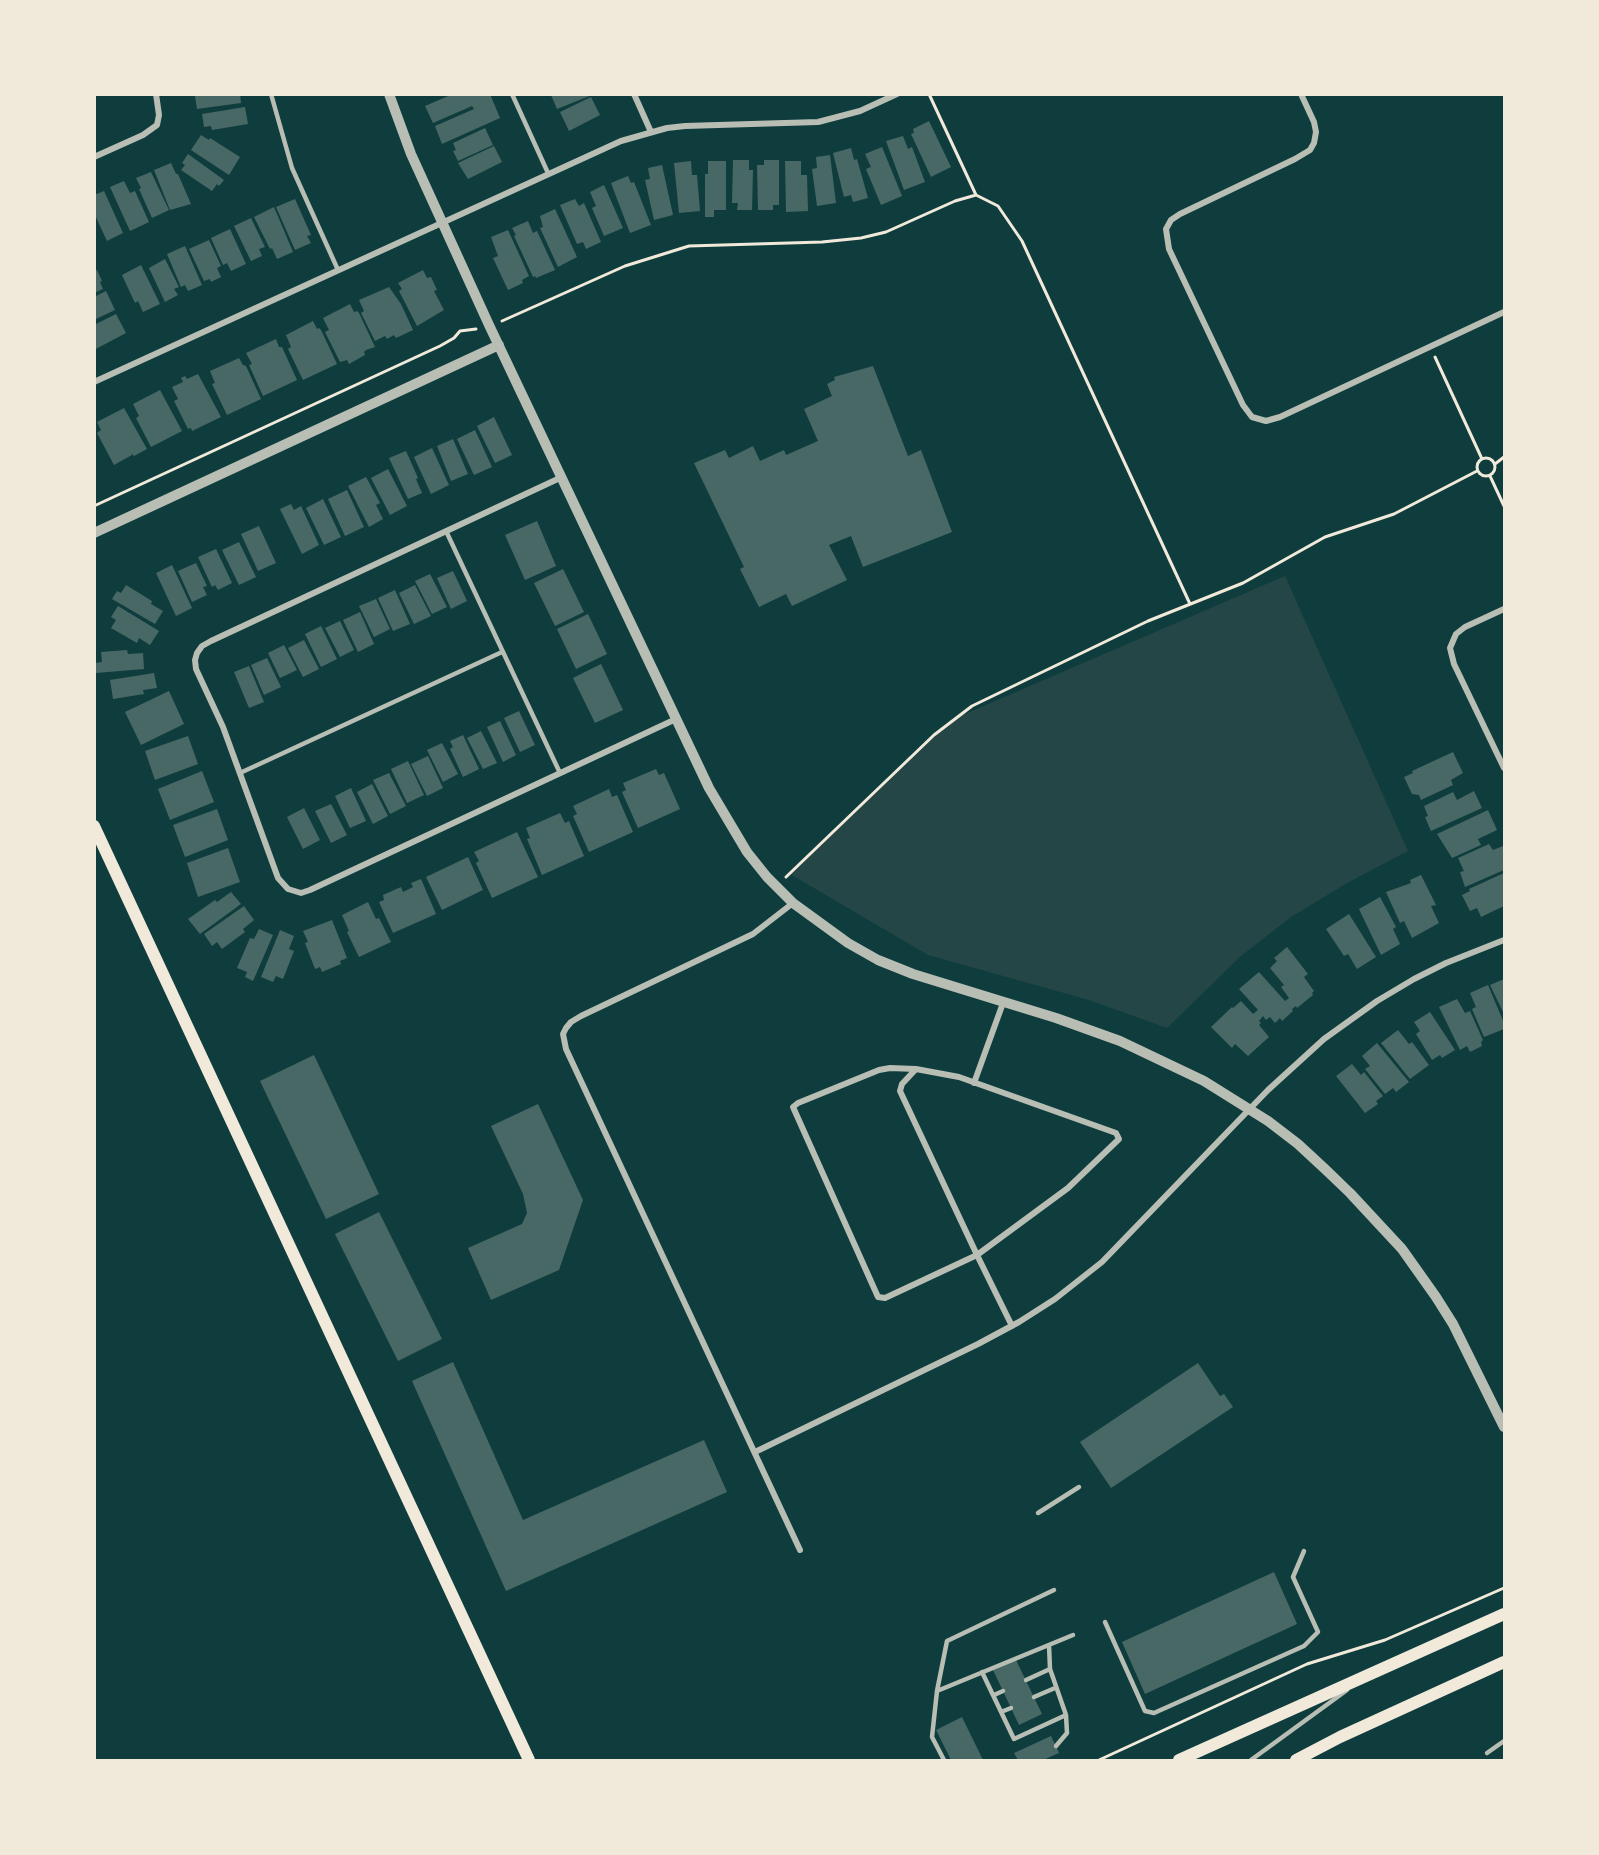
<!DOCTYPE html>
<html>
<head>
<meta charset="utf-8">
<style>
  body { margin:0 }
  #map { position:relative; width:1599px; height:1855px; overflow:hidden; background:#0f3d3e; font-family:"IBM Plex Sans",sans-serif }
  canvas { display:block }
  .frame { position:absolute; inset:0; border:96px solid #f1e9da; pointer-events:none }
</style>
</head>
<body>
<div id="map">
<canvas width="1599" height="1855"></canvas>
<div class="frame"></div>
</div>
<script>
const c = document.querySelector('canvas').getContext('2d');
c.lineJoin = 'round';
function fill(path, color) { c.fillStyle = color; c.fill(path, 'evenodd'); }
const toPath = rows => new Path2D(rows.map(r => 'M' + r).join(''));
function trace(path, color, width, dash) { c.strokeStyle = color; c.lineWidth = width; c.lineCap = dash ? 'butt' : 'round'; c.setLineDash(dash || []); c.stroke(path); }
fill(toPath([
  [1285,576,1408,851,1349,882,1291,917,1241,956,1167,1028,1089,1000,928,955,790,874,951,720]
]), '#244646');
fill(toPath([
  [202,94,240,94,241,103,197,109,195,96],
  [453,94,490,94,500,118,442,144,435,126,474,109,472,106,433,123,425,106],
  [551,95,592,95,557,109],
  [591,97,600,115,569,131,560,112],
  [245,107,248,124,212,130,211,126,204,127,202,114],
  [929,121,951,167,931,177,911,134,914,133,913,129],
  [485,128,493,145,458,161,453,151,456,150,453,143],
  [201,135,209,140,210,138,240,157,229,175,191,150],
  [903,136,908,149,912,147,925,182,904,190,886,141],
  [494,146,502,162,468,179,458,163],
  [882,147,902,196,881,205,866,169,871,167,865,154],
  [851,148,854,160,857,159,868,198,853,202,851,195,844,197,833,153],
  [188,154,224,180,219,186,217,184,212,191,181,170,185,165,182,163],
  [830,155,836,203,817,206,812,169,817,168,816,157],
  [733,160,749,160,749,170,753,170,752,210,737,210,738,203,732,203],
  [764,160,779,160,779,205,773,205,773,210,758,210,757,165,764,165],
  [691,161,692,175,697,175,700,211,679,213,674,163],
  [708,161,726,161,726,210,714,210,714,217,705,217,705,174,708,174],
  [785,161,801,161,801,175,807,175,808,211,786,212],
  [171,163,176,174,178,174,191,204,170,210,154,170],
  [662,165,673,215,654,220,645,180,650,179,648,168],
  [151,172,169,210,152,218,139,189,141,188,136,178],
  [628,176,631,183,634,182,651,225,630,233,611,183],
  [124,181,130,193,135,191,149,222,130,231,110,187],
  [604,185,623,228,604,236,592,208,596,206,590,192],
  [104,191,123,233,107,241,94,213,94,195],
  [295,199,311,235,307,236,311,243,295,250,276,207],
  [575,199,579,206,584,203,601,242,586,249,583,242,577,244,560,205],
  [274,207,293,252,277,259,272,248,270,249,254,217],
  [555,209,577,257,558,267,540,228,543,227,540,216],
  [251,218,265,247,259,249,262,256,251,261,234,226],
  [528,221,533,233,537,231,555,270,536,278,535,276,533,277,514,236,516,235,512,228],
  [230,229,246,264,231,271,227,263,223,265,211,238],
  [508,230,529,276,522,280,523,283,508,290,493,258,498,256,491,237],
  [209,240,221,266,217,268,221,277,211,282,210,279,204,281,189,249],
  [185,246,202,285,188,291,185,285,181,287,167,254],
  [165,259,179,287,174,289,178,295,165,302,149,268],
  [141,265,160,304,143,312,138,301,135,303,122,275],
  [97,270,102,281,100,282,103,289,94,293,94,271],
  [423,270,427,278,431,277,437,290,434,291,444,310,417,326,399,291,402,289,398,283],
  [389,287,401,304,413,330,396,338,394,335,387,339,385,336,375,341,361,313,364,311,359,300],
  [106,291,115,310,94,320,94,297],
  [350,304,354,312,357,311,359,313,375,347,366,350,364,352,365,355,349,364,347,360,340,362,325,332,329,330,323,318],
  [116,314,126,333,94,350,94,325],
  [313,321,317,329,319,328,321,330,337,364,303,380,288,349,291,347,286,335],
  [276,339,279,347,282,347,297,380,263,396,249,365,252,364,246,353],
  [239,358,243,365,246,366,261,399,227,415,212,384,215,383,210,371],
  [873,366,908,456,921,450,952,532,863,567,851,536,829,545,847,580,792,606,786,594,759,607,740,569,744,567,694,463,725,450,729,458,753,446,760,461,784,450,786,455,818,441,804,409,832,396,827,384,835,380,834,377],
  [198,374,221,417,192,431,191,428,188,429,174,401,178,399,172,387,183,382,181,378,185,376,187,379],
  [160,390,182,431,151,447,136,418,139,416,133,404],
  [124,408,147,449,134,456,131,453,132,455,114,465,97,433,101,430,97,422],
  [494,417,512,455,495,463,477,426],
  [475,430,492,467,474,475,457,439],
  [453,439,468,474,451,481,437,446],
  [432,448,449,485,431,494,414,457],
  [406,451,418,478,416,479,422,493,408,499,389,458],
  [388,469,407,506,390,515,371,478],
  [366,477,380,503,376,505,383,519,369,527,348,486],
  [347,490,364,527,345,536,328,499],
  [323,499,341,537,324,545,306,508],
  [291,504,294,510,301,506,319,545,302,554,280,509],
  [537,521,556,566,525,580,505,535],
  [259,526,276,563,258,571,241,534],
  [239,542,256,577,239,585,222,550],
  [216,549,232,583,218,590,215,585,212,587,198,557],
  [196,563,207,586,203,587,207,595,192,602,178,571],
  [172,565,192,608,176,616,156,573],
  [563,569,584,612,555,626,534,583],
  [453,571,467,601,451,609,437,578],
  [430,574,447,607,432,614,415,581],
  [126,585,152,601,151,604,163,611,155,624,112,599,117,591,121,593],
  [415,585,431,616,414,624,399,593],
  [395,590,410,624,393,631,378,598],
  [376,599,390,629,374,637,359,606],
  [118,606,159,631,150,645,139,638,137,643,111,628,116,620,111,617],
  [360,612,374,644,358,652,343,620],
  [588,614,607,654,576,669,557,629],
  [340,621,354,650,340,657,325,628],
  [321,626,337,659,321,667,305,634],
  [304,640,319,669,303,677,288,648],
  [284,645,297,670,280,678,268,653],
  [127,650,128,654,143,653,144,669,96,673,95,663,102,662,101,652],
  [267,658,281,687,264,695,251,665],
  [601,664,623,710,595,723,573,678],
  [249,666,264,702,249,708,234,672],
  [154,673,157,688,143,690,144,694,113,699,110,680],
  [169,691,184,724,141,745,125,712],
  [519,711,535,745,520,752,504,718],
  [500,721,516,755,503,762,487,727],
  [481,731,497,763,483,769,467,738],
  [463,735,479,769,463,777,450,749,453,747,450,741],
  [188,736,198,764,155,780,145,751],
  [442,743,458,774,443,782,427,750],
  [1453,752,1463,773,1451,780,1453,785,1421,800,1419,795,1412,794,1404,777,1413,773,1412,771],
  [428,756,443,788,427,796,411,764],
  [408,761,424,795,407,803,391,769],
  [656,769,659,775,664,773,680,809,638,828,622,792,626,790,623,783],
  [202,771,214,802,170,820,158,789],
  [389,773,406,806,390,814,373,780],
  [372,784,388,816,373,824,357,792],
  [351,788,366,821,350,828,335,796],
  [609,789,612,797,617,795,633,832,589,852,573,816,577,814,573,806],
  [1474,791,1482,808,1431,831,1425,817,1428,816,1424,806,1453,792,1457,800],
  [331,804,347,835,331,843,315,811],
  [304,808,320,840,303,849,287,817],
  [217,809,228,840,185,857,173,825],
  [1488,810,1497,830,1478,839,1481,845,1452,858,1437,834],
  [560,813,565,823,569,821,584,856,542,875,527,839,530,838,526,828],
  [517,832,538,877,492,898,476,863,479,861,474,852],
  [1489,844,1493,850,1503,846,1504,870,1465,887,1460,872,1464,871,1458,858],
  [228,848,240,882,198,897,187,863],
  [468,857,483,890,442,910,426,877],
  [1504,873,1504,906,1481,917,1477,908,1470,911,1462,895,1470,891,1469,889],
  [1421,875,1436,905,1431,906,1439,923,1412,938,1404,921,1400,923,1386,892,1411,883,1410,880],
  [421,879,436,914,393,933,379,902,384,900,383,895,401,887,403,892,413,887,411,883],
  [231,892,241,904,200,934,188,919,215,900,217,902],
  [1380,897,1396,927,1393,929,1400,944,1381,955,1359,909],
  [368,902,376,919,379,918,391,942,359,957,347,932,349,931,342,915],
  [244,906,254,920,243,929,245,932,222,949,217,942,212,946,204,934],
  [1349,914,1376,957,1357,969,1348,954,1344,956,1326,929],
  [332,920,347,958,340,961,341,964,322,972,320,967,315,969,305,943,308,942,303,931],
  [259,929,273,935,253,981,245,977,247,972,237,968,250,938,254,939],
  [280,930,294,936,289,949,294,951,283,979,276,976,273,982,261,977],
  [1287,947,1308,974,1304,977,1314,991,1312,993,1313,995,1297,1008,1296,1006,1292,1009,1293,1011,1282,1021,1280,1018,1275,1023,1270,1017,1266,1020,1263,1016,1259,1021,1261,1023,1259,1025,1269,1037,1248,1056,1235,1044,1232,1048,1211,1027,1232,1007,1233,1008,1241,1001,1253,1014,1258,1010,1239,989,1259,972,1285,1001,1289,998,1281,987,1284,985,1270,968,1277,961,1274,958],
  [1504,979,1504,1014,1490,985],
  [1488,985,1504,1023,1504,1029,1484,1037,1472,1009,1476,1007,1470,993],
  [1457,999,1465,1013,1470,1011,1483,1040,1481,1042,1482,1046,1470,1052,1467,1046,1460,1050,1439,1007],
  [1430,1012,1455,1050,1442,1058,1440,1055,1432,1060,1416,1034,1420,1031,1414,1022],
  [1398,1030,1409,1044,1412,1042,1429,1065,1410,1079,1381,1043],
  [1377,1043,1409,1082,1396,1092,1393,1088,1385,1094,1365,1069,1370,1066,1362,1056],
  [314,1055,379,1194,326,1219,260,1081],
  [1352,1064,1361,1075,1364,1072,1383,1096,1376,1101,1378,1104,1365,1113,1336,1076],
  [538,1104,583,1200,559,1270,491,1300,468,1248,522,1224,527,1213,523,1194,491,1126],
  [379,1212,442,1339,398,1361,335,1234],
  [453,1362,523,1520,704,1440,727,1492,506,1591,412,1381],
  [1198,1363,1220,1396,1224,1394,1233,1407,1111,1488,1080,1442],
  [1274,1572,1297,1624,1145,1694,1122,1642],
  [1016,1660,1042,1714,1019,1725,993,1670],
  [962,1717,983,1760,951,1760,936,1730],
  [1051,1736,1059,1753,1043,1760,1018,1760,1014,1753]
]), '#486865');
trace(toPath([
  [929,94,976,195],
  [502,321,625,266,689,246,822,242,861,238,886,232,955,201,976,195,998,206,1022,241,1190,604],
  [1435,357,1482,459],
  '1477 467a9 9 0 1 1 18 0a9 9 0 1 1-18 0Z',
  [1495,464,1504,457],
  [1490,476,1504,506],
  [94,506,440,346,454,338,460,331,476,329],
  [786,877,934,735,972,706,1148,621,1243,583,1325,537,1394,514,1477,471],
  [1099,1760,1307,1664,1385,1640,1504,1588]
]), '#f1e9da', 3);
trace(toPath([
  [271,94,292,168,338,270],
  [512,94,548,173],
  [446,531,560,773],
  [240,773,502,652],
  [1038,1513,1079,1487],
  [1105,1622,1145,1711,1154,1713,1304,1646,1318,1632,1293,1577,1304,1551],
  [982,1672,1014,1739,1066,1715,1050,1669,1049,1645],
  [1026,1680,1050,1669],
  [937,1691,1073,1635],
  [994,1695,1003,1691],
  [1034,1697,1055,1688],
  [1001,1712,1011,1708],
  [1056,1746,1067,1733,1066,1715],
  [1487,1753,1504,1741],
  [944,1760,932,1737,937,1691,947,1641,1054,1590],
  [1251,1760,1347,1690]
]), '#b8beb3', 4.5);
trace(toPath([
  [634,94,651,132],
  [1301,94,1314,122,1316,132,1314,143,1310,150,1295,159,1180,214,1171,220,1166,229,1169,249,1243,405,1252,417,1266,421,1280,417,1504,312],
  [94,157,143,135,157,125,159,115,156,94],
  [94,382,621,141,667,128,685,126,818,122,860,111,897,94],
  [562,477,211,641,202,646,197,653,195,660,196,669,223,727,278,878,288,889,301,893,310,890,676,719],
  [1504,609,1465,627,1456,634,1450,648,1454,664,1504,768],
  [793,903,753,934,581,1016,571,1022,566,1028,563,1034,566,1049,800,1550],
  [916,1069,890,1068,879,1070,798,1103,793,1107,878,1297,885,1298,977,1255,900,1091,902,1084,916,1069,959,1077,1116,1133,1119,1139,1068,1188,977,1255,1012,1326],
  [974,1083,1003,1003],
  [755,1452,978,1344,1019,1322,1055,1299,1102,1262,1268,1090,1324,1039,1377,1001,1414,979,1446,963,1504,940]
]), '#b8beb3', 6);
trace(toPath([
  [389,94,411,154,489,325,709,788,747,852,767,877,793,903,848,943,878,960,913,974,1056,1018,1120,1041,1204,1081,1268,1121,1298,1144,1325,1169,1350,1193,1402,1249,1436,1297,1453,1324,1504,1427],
  [94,533,499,345]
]), '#b8beb3', 10);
trace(toPath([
  [94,826,529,1760],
  [1179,1760,1504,1614],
  [1296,1760,1340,1737,1504,1662]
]), '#f1e9da', 12);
</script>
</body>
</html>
